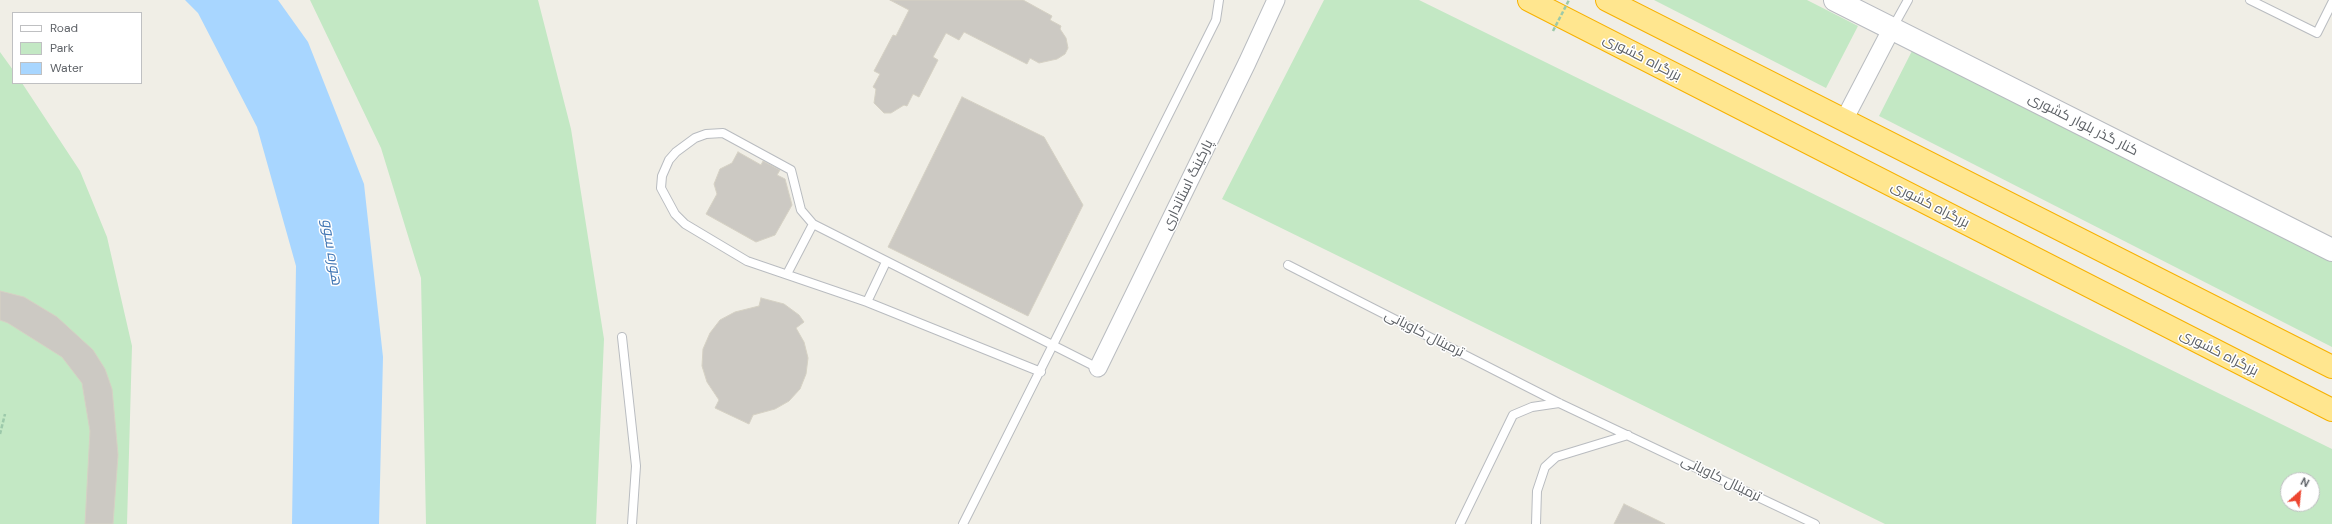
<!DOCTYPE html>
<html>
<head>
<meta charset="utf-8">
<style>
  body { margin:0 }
  #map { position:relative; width:2332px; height:524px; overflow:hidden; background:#f0eee6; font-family:"DM Sans",sans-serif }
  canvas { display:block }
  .legend { position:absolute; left:12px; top:12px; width:130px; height:72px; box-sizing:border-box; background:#fff; border:1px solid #bfc0c2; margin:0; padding:5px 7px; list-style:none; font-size:12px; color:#5e6267 }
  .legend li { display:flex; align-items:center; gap:8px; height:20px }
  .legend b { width:20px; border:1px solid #bfc0c2 }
  .north { position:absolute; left:2280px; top:472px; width:40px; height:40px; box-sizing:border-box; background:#fff; border:1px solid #bfc0c2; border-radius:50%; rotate:27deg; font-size:11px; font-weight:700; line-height:16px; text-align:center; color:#5e6267 }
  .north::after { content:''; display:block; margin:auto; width:14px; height:18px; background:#ed4530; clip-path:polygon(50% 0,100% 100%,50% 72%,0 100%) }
</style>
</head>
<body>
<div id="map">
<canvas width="2332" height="524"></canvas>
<ul class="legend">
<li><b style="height:5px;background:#fff"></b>Road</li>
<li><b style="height:11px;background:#c3e8c4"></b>Park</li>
<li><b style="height:11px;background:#a8d6ff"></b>Water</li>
</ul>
<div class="north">N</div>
</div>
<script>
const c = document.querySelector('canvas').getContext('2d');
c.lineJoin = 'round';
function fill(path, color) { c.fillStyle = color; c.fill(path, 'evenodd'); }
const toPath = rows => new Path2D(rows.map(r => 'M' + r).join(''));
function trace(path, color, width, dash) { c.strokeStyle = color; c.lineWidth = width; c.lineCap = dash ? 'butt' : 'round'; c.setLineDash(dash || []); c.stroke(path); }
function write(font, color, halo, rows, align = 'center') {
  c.font = font + ' "DM Sans",Cairo,sans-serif'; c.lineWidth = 3; c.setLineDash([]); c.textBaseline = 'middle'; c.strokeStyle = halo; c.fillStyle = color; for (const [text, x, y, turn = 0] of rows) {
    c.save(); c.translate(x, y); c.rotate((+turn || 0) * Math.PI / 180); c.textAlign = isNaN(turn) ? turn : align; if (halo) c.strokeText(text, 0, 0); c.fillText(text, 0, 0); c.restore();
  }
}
fill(toPath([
  [310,0,538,0,571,129,604,339,596,524,426,524,421,278,381,148],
  [1324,0,1419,0,2332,449,2332,524,1885,524,1222,199],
  [2288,480,2312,480,2312,504,2288,504],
  [1654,0,1807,0,1858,26,1826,88],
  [1915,45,2332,257,2332,347,1879,116],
  [0,52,13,70,13,83,22,83,80,171,107,237,132,346,127,524,0,524]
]), '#c3e8c4');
fill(toPath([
  [185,0,278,0,308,42,364,184,383,357,379,524,292,524,296,266,257,127,198,13]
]), '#a8d6ff');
const building = toPath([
  [890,0,1023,0,1052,16,1050,20,1061,26,1060,29,1066,38,1068,48,1065,54,1057,59,1039,63,1030,58,1027,64,964,32,959,40,946,33,933,57,938,60,919,97,913,94,907,106,904,105,891,113,884,113,874,103,876,89,873,87,880,74,874,71,893,35,896,36,909,10,890,0],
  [962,97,1044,137,1083,205,1028,316,888,247,962,97],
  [738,152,761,165,763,161,780,170,777,175,785,179,792,205,775,235,756,242,706,214,717,194,714,184,720,169,732,163,738,152],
  [0,291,24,297,57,317,93,350,105,369,112,389,118,455,113,524,85,524,90,431,82,383,62,357,8,323,0,320,0,291],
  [761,298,784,304,799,315,804,322,796,328,804,342,808,358,806,374,800,389,789,401,775,409,753,415,749,424,715,408,719,400,707,382,702,366,703,349,710,333,720,320,735,312,759,306,761,298],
  [1624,504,1665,524,1614,524,1624,504]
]);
fill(building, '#ccc9c3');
trace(building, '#d5d1c4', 1);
const lane = toPath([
  [2250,0,2317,33,2332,3],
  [1893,27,1908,0],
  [1288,265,1559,403,1815,524],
  [787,274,813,224],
  [867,302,886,262],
  [622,337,636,466,632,524],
  [1041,372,867,302,747,261,685,224,675,214,661,188,662,176,669,160,676,152,695,138,706,134,723,133,791,170,801,210,813,224,1098,368],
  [963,524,1203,46,1216,20,1219,0],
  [1460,524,1513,415,1532,407,1559,403],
  [1536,524,1537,491,1545,467,1556,457,1628,435]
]);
const street = toPath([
  [1844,120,1892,28],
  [1098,368,1247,63,1276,0]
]);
const secondary = toPath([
  [1835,0,2332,250]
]);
const highway = toPath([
  [1529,0,2332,410],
  [1607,0,2332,367]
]);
trace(lane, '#b9bcc0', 10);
trace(street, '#b9bcc0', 19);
trace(secondary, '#b8bbc0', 24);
trace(highway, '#f7b100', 24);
trace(toPath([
  [0,434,5,414]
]), '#9cc9aa', 2.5, [4, 2]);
trace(lane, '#fff', 8);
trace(street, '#fff', 17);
trace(secondary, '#fff', 22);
trace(highway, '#ffe68f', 22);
trace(toPath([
  [1553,31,1569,0]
]), '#9cc9aa', 2.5, [4, 2]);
write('14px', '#5e6267', '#fff', [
  ["بزرگراه کشوری",1642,58,27],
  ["کنار گذر بلوار کشوری",2083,125,27],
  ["پارکینگ استانداری",1188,185,-64],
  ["بزرگراه کشوری",1930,205,27],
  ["ترمینال کاویانی",1424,334,27],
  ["بزرگراه کشوری",2219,353,27],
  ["ترمینال کاویانی",1721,479,26]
]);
write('italic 15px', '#4176b4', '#fff', [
  ["هوره سوو",331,252,81]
]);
</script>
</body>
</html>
